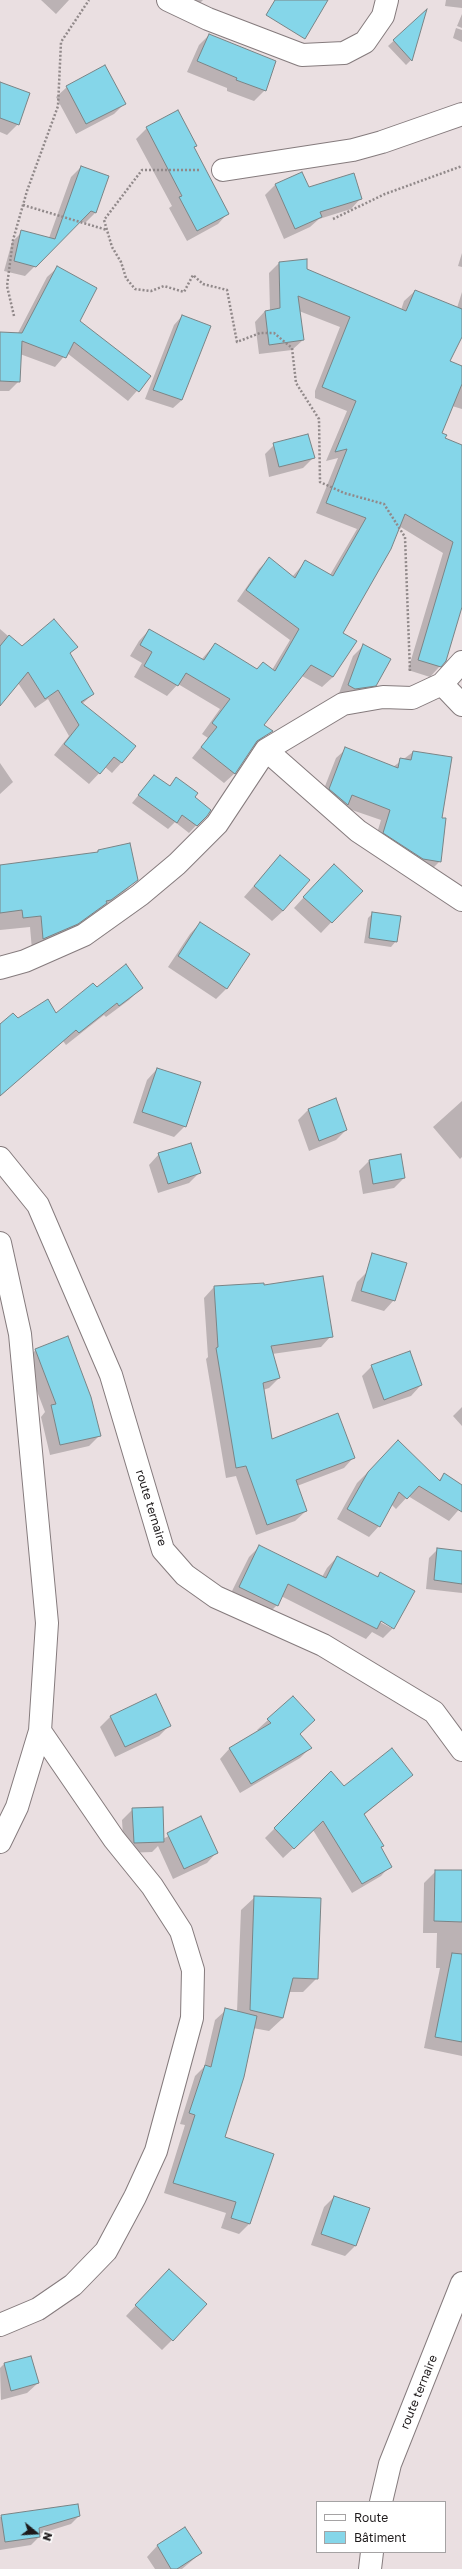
<!DOCTYPE html>
<html>
<head>
<meta charset="utf-8">
<style>
  body { margin:0 }
  #map { position:relative; width:462px; height:2569px; overflow:hidden; background:#eadfe1; font-family:"Golos Text",sans-serif }
  canvas { display:block }
  .legend { position:absolute; left:316px; top:2501px; width:130px; height:52px; box-sizing:border-box; background:#fff; border:1px solid #a5a3a4; margin:0; padding:5px 7px; list-style:none; font-size:12px; color:#1e1a1b }
  .legend li { display:flex; align-items:center; gap:8px; height:20px }
  .legend b { width:20px; border:1px solid #a5a3a4 }
  .north { position:absolute; left:16px; top:2513px; width:40px; height:40px; -webkit-text-stroke:3px #fff; paint-order:stroke; rotate:108deg; font-size:11px; font-weight:700; line-height:16px; text-align:center; color:#1e1a1b }
  .north::after { content:''; display:block; margin:auto; width:14px; height:18px; background:#1e1a1b; clip-path:polygon(50% 0,100% 100%,50% 72%,0 100%) }
</style>
</head>
<body>
<div id="map">
<canvas width="462" height="2569"></canvas>
<ul class="legend">
<li><b style="height:5px;background:#fff"></b>Route</li>
<li><b style="height:11px;background:#85d6e9"></b>Bâtiment</li>
</ul>
<div class="north">N</div>
</div>
<script>
const c = document.querySelector('canvas').getContext('2d');
c.lineJoin = 'round';
function fill(path, color) { c.fillStyle = color; c.fill(path, 'evenodd'); }
const toPath = rows => new Path2D(rows.map(r => 'M' + r).join(''));
function trace(path, color, width, dash) { c.strokeStyle = color; c.lineWidth = width; c.lineCap = dash ? 'butt' : 'round'; c.setLineDash(dash || []); c.stroke(path); }
function write(font, color, halo, rows, align = 'center') {
  c.font = font + ' "Golos Text",sans-serif'; c.lineWidth = 3; c.setLineDash([]); c.textBaseline = 'middle'; c.strokeStyle = halo; c.fillStyle = color; for (const [text, x, y, turn = 0] of rows) {
    c.save(); c.translate(x, y); c.rotate((+turn || 0) * Math.PI / 180); c.textAlign = isNaN(turn) ? turn : align; if (halo) c.strokeText(text, 0, 0); c.fillText(text, 0, 0); c.restore();
  }
}
fill(toPath([
  [41,0,69,0,56,14],
  [194,0,203,0,199,4],
  [446,0,462,0,462,8,445,6],
  [425,12,411,60,406,65,388,46],
  [462,14,462,28,457,26],
  [456,28,462,30,462,42,453,38],
  [209,35,265,90,254,101,227,91,227,88,187,72,199,45],
  [0,83,18,124,7,135,0,132],
  [67,87,125,103,114,114,76,134,56,97],
  [147,128,196,146,194,148,228,213,218,224,187,241,169,208,172,206,136,139],
  [81,167,107,176,95,213,85,223,80,221,25,276,4,271,12,242,22,232,49,238,71,177],
  [275,185,308,188,361,198,351,209,319,219,310,227,284,239,265,195],
  [462,253,462,267,458,266],
  [279,263,306,270,401,310,404,301,415,291,457,308,462,292,462,334,449,362,462,367,462,409,452,406,441,433,444,439,462,446,462,603,440,666,430,677,408,670,443,553,399,526,342,634,333,677,322,687,302,676,263,726,271,731,252,748,235,773,224,783,192,758,208,738,202,734,220,709,178,684,167,696,134,677,142,663,130,656,139,641,149,630,201,660,215,644,256,670,263,663,272,670,290,640,237,601,259,569,269,559,292,577,306,561,330,575,357,529,316,513,338,458,326,461,347,411,315,398,315,391,340,327,299,311,303,340,292,350,259,354,255,322,265,311,270,311,269,273],
  [57,268,78,322,150,376,128,401,67,353,55,367,20,354,19,381,9,391,0,391,0,333,18,333,47,277],
  [182,316,182,400,173,408,145,399,174,325],
  [276,443,314,457,303,468,269,477,265,454],
  [0,629,22,648,76,647,69,654,93,694,82,704,122,762,112,773,105,767,89,784,54,755,69,736,48,699,35,708,18,683,0,704],
  [363,646,375,685,365,696,338,696,353,656],
  [346,749,393,767,413,752,441,819,440,861,430,871,374,843,381,820,320,799,336,758],
  [0,763,13,782,0,794],
  [154,776,169,786,176,779,206,815,189,833,175,822,168,829,132,803],
  [98,851,137,880,125,891,65,935,32,950,30,927,0,930,0,866,95,854],
  [280,856,283,911,272,921,244,897],
  [324,875,361,891,321,933,294,908],
  [373,913,396,941,391,947,364,943,368,918],
  [200,923,227,988,216,999,168,967,190,934],
  [142,987,129,1000,106,1017,104,1015,66,1045,63,1041,0,1096,0,1026,56,1014,97,988],
  [157,1069,185,1126,174,1137,133,1123,147,1080],
  [335,1100,346,1130,336,1140,309,1151,298,1120,308,1110],
  [462,1101,462,1157,460,1159,433,1127],
  [159,1154,200,1172,189,1183,158,1193,149,1165],
  [369,1161,404,1178,394,1188,363,1194,359,1171],
  [368,1271,394,1300,384,1311,351,1301,357,1282],
  [263,1286,331,1336,321,1347,272,1354,279,1378,269,1388,263,1390,271,1440,354,1457,344,1468,297,1486,306,1511,295,1521,256,1535,236,1476,226,1478,206,1359,208,1357,204,1298,214,1287],
  [36,1350,100,1435,89,1446,50,1455,41,1417,45,1412,25,1360],
  [372,1366,421,1385,411,1396,373,1409,362,1376],
  [462,1407,462,1426,453,1416],
  [398,1442,438,1481,444,1475,462,1486,462,1506,449,1521,408,1496,396,1509,391,1504,379,1526,369,1537,337,1519,357,1483],
  [259,1547,322,1577,327,1568,337,1557,376,1577,381,1573,393,1628,383,1638,372,1632,366,1639,281,1596,277,1605,267,1615,229,1597,249,1557],
  [377,1618,391,1626,391,1628,376,1620],
  [438,1549,462,1552,462,1593,426,1589,429,1558],
  [111,1716,169,1726,159,1736,115,1757,100,1727],
  [268,1720,314,1720,299,1735,310,1748,300,1758,240,1793,220,1759,230,1748,259,1731,257,1730],
  [331,1772,344,1788,412,1775,364,1815,390,1866,381,1876,352,1893,313,1830,283,1858,265,1838],
  [133,1809,163,1839,201,1818,217,1852,207,1863,173,1879,158,1846,152,1852,124,1853,122,1820],
  [436,1871,462,1871,462,2056,424,2048,440,1968,436,1968,437,1933,423,1933,424,1883],
  [255,1897,317,1978,303,1992,289,1992,283,2018,269,2031,253,2028,224,2138,272,2155,249,2224,239,2234,221,2228,226,2213,164,2193,185,2125,180,2124,195,2076,204,2067,215,2020,226,2010,237,2012,241,1910],
  [334,2197,355,2246,345,2256,311,2245,324,2207],
  [159,2280,172,2340,162,2350,126,2316],
  [30,2357,38,2383,27,2393,1,2400,0,2368,4,2364],
  [77,2505,79,2516,71,2524,39,2534,39,2537,31,2545,0,2550,0,2517],
  [185,2528,201,2553,182,2569,155,2569,147,2557,157,2546]
]), '#0003');
const building = toPath([
  [275,0,328,0,305,39,266,15,275,0],
  [427,9,412,61,393,40,427,9],
  [209,34,276,61,266,91,236,80,237,78,197,61,209,34],
  [105,65,126,104,86,124,66,86,105,65],
  [0,82,30,93,19,125,0,118,0,82],
  [178,110,197,146,194,147,229,214,197,231,179,197,182,196,146,127,178,110],
  [81,166,109,176,96,213,91,211,36,267,14,261,21,230,55,239,81,166],
  [302,172,309,187,354,173,362,199,320,212,322,217,295,229,275,184,302,172],
  [307,259,307,269,406,311,415,290,462,309,462,337,450,361,462,366,462,384,442,433,447,435,445,438,462,445,462,607,446,661,441,667,418,660,453,542,405,514,391,549,343,633,357,641,333,677,311,665,264,725,273,731,257,741,235,774,201,747,217,727,212,723,230,699,186,673,178,686,144,666,152,652,140,645,149,629,204,660,215,643,257,669,263,662,275,671,299,629,246,590,269,557,295,578,305,560,333,576,366,518,326,503,347,449,335,452,356,401,322,387,350,317,298,296,304,340,269,345,265,311,280,308,279,262,307,259],
  [57,266,97,288,80,321,151,376,139,392,74,342,66,358,22,341,20,382,0,381,0,332,22,333,57,266],
  [182,315,211,326,182,400,153,390,182,315],
  [308,434,315,458,279,467,273,443,308,434],
  [54,619,78,647,70,653,94,694,81,702,136,746,122,763,114,757,100,774,64,744,79,725,58,690,45,699,28,672,0,706,0,646,9,635,22,646,54,619],
  [363,644,391,659,376,686,355,689,348,685,363,644],
  [345,747,398,768,400,758,411,760,413,751,452,757,442,818,446,818,441,862,423,859,383,833,390,810,352,795,348,805,329,789,345,747],
  [154,775,170,786,176,777,198,793,195,797,211,810,207,816,197,826,182,815,177,823,138,795,154,775],
  [130,843,138,880,111,900,106,901,107,903,78,924,43,939,41,916,23,918,22,910,0,913,0,865,98,852,98,850,130,843],
  [280,855,310,880,283,911,254,886,280,855],
  [334,864,363,891,332,923,303,897,334,864],
  [372,912,401,916,397,942,369,938,372,912],
  [200,922,250,954,227,989,178,956,200,922],
  [126,964,143,988,119,1006,117,1003,79,1033,76,1030,0,1096,0,1024,13,1013,18,1018,48,999,56,1013,93,983,97,987,126,964],
  [157,1068,201,1082,186,1127,142,1112,157,1068],
  [336,1098,347,1130,319,1141,308,1109,336,1098],
  [191,1143,201,1173,168,1184,158,1153,191,1143],
  [401,1154,405,1178,373,1184,369,1160,401,1154],
  [372,1253,407,1263,395,1301,361,1291,372,1253],
  [323,1276,333,1337,271,1346,280,1378,263,1383,272,1439,338,1413,355,1458,296,1480,307,1511,267,1525,246,1466,236,1468,216,1348,218,1347,214,1286,264,1283,264,1285,323,1276],
  [68,1336,91,1397,101,1436,60,1445,51,1405,56,1404,35,1349,68,1336],
  [410,1351,422,1385,384,1400,371,1365,410,1351],
  [398,1440,440,1481,444,1473,462,1485,462,1512,419,1486,407,1499,399,1492,380,1527,347,1509,368,1472,398,1440],
  [259,1545,326,1578,337,1556,378,1577,380,1572,415,1591,394,1629,381,1621,377,1629,288,1584,278,1606,239,1587,259,1545],
  [437,1548,462,1551,462,1584,434,1580,437,1548],
  [156,1694,171,1726,125,1747,110,1716,156,1694],
  [293,1696,315,1720,300,1734,312,1748,251,1784,229,1748,271,1723,267,1719,293,1696],
  [392,1748,413,1775,364,1814,384,1846,381,1847,392,1867,362,1884,323,1821,294,1849,274,1828,331,1771,344,1786,392,1748],
  [163,1807,164,1842,134,1843,132,1808,163,1807],
  [201,1816,218,1853,184,1869,167,1833,201,1816],
  [435,1870,462,1870,462,1922,434,1921,435,1870],
  [254,1896,321,1898,318,1979,293,1978,283,2018,250,2010,254,1896],
  [452,1953,462,1954,462,2042,435,2037,452,1953],
  [225,2008,257,2016,244,2077,225,2137,274,2154,250,2224,231,2218,236,2202,173,2183,195,2115,189,2113,205,2065,211,2067,225,2008],
  [334,2196,370,2208,356,2246,321,2234,334,2196],
  [169,2269,207,2304,173,2341,135,2305,169,2269],
  [31,2356,39,2383,11,2391,4,2363,31,2356],
  [78,2504,80,2516,39,2528,40,2537,5,2542,1,2515,78,2504],
  [185,2527,202,2553,177,2569,171,2569,157,2545,185,2527]
]);
fill(building, '#85d6e9');
trace(building, '#7a8486', 1);
const street = toPath([
  [168,0,208,19,302,55,344,53,365,42,383,16,387,0],
  [223,170,353,150,382,142,462,114],
  [442,684,462,705],
  [266,750,358,831,462,900],
  [0,968,25,961,84,935,140,895,177,864,217,824,266,750,343,704,383,697,412,698,442,684,462,662],
  [0,1243,20,1334,47,1623,40,1731,17,1807,0,1842],
  [0,2325,38,2309,73,2285,106,2251,135,2197,156,2151,192,2018,193,1970,181,1931,152,1886,114,1839,40,1731]
]);
const secondary = toPath([
  [0,1158,38,1205,111,1375,163,1550,185,1575,216,1597,323,1645,434,1712,462,1750],
  [381,2502,390,2464,462,2283],
  [370,2569,372,2552]
]);
trace(street, '#857b7d', 24);
trace(secondary, '#857b7d', 24);
trace(toPath([
  [199,170,142,170,104,220,112,247,121,262,126,278,135,289,151,291,164,286,184,292,193,275,203,284,227,290,237,342,260,333,274,333,292,348,296,383,319,419,320,482,344,493,384,504,405,537,410,672],
  [23,205,107,230],
  [333,219,385,194,462,166],
  [14,316,7,286,13,240,27,191,58,106,61,42,89,0]
]), '#91898a', 2.5, [2, 2]);
trace(street, '#fff', 22);
trace(secondary, '#fff', 22);
write('12px', '#1e1a1b', '#fff', [
  ["route ternaire",151,1508,73],
  ["route ternaire",419,2392,-68]
]);
</script>
</body>
</html>
